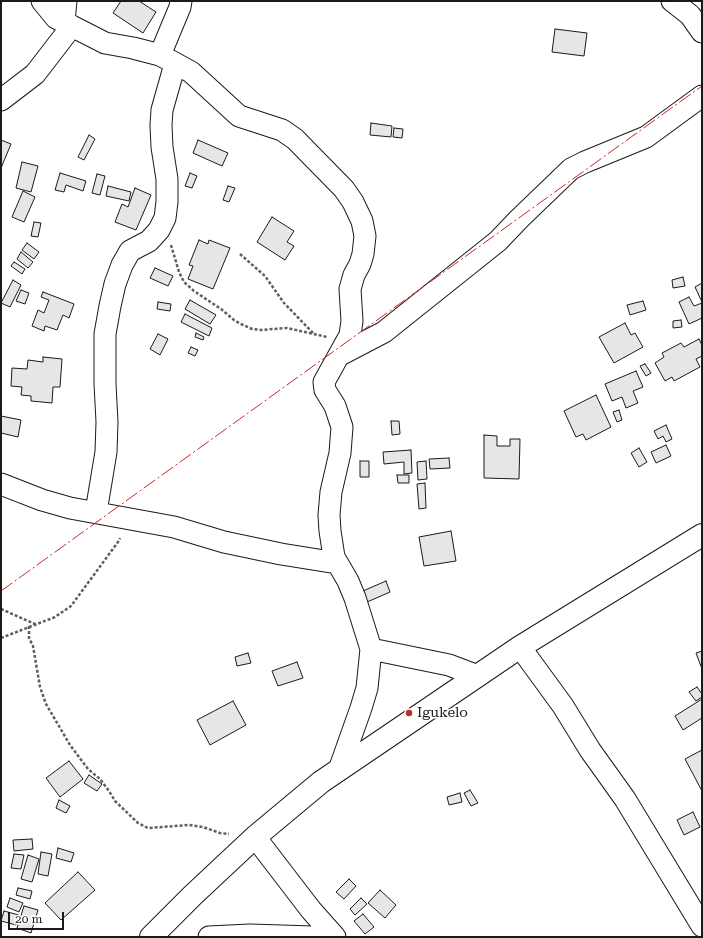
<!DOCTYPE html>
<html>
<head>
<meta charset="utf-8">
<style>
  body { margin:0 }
  #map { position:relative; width:703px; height:938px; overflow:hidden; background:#fff; font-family:"Roboto Serif",serif }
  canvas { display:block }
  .frame { position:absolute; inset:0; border:2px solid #1a1a1a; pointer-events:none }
  .scale { position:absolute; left:8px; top:912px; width:56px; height:18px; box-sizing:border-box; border:2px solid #1a1a1a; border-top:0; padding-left:5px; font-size:12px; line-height:14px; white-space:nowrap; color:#1a1a1a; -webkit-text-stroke:3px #fff; paint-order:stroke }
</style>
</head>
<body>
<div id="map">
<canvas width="703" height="938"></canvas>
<div class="frame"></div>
<div class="scale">20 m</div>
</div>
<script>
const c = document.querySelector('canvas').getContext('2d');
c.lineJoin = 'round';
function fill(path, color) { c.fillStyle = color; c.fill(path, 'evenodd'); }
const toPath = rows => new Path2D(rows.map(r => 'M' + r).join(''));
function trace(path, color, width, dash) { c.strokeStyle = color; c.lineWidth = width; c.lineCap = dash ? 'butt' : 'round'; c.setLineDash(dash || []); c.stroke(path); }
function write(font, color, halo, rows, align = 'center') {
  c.font = font + ' "Roboto Serif",serif'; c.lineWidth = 3; c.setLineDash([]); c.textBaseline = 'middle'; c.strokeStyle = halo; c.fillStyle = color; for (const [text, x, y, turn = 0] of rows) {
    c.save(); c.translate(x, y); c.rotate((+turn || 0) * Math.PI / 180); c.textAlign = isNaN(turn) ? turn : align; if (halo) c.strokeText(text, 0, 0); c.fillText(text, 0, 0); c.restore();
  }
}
const building = toPath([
  [121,1,139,1,156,12,143,33,113,13,121,1],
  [555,29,587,33,584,56,552,52,555,29],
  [371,123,392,126,391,137,370,135,371,123],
  [394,128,403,129,402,138,393,137,394,128],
  [89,135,95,139,84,160,78,157,89,135],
  [1,140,11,144,1,168,1,140],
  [198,140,228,153,222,166,193,153,198,140],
  [22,162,38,166,31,192,16,188,22,162],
  [60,173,86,181,83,191,66,185,64,192,55,190,60,173],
  [190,173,197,176,192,188,185,186,190,173],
  [97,174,105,176,100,195,92,193,97,174],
  [108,186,131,192,129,201,106,196,108,186],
  [228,186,235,188,229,202,223,200,228,186],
  [135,188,151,195,136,230,115,222,122,204,128,207,135,188],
  [23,191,35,197,24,222,12,217,23,191],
  [272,217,294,231,287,242,294,246,285,260,257,242,272,217],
  [34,222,41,223,38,237,31,236,34,222],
  [199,240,208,244,209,240,230,248,213,289,188,279,193,266,189,265,199,240],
  [27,243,39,252,34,259,22,250,27,243],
  [21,252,33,262,28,268,17,259,21,252],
  [14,262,25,269,22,274,11,266,14,262],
  [155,268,173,276,168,286,150,278,155,268],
  [683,277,685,286,673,288,672,280,683,277],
  [13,280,21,285,10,307,1,303,13,280],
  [702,283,702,302,695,287,702,283],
  [21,290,29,293,25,304,16,301,21,290],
  [43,292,74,304,69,318,63,315,57,330,45,326,44,331,32,326,38,310,44,313,49,300,41,297,43,292],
  [689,297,694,306,702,303,702,318,689,324,679,302,689,297],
  [190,300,216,315,210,324,185,309,190,300],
  [643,301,646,310,630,315,627,305,643,301],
  [158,302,171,304,170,311,157,309,158,302],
  [185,314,212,328,209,336,181,322,185,314],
  [681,320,682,327,673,328,673,321,681,320],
  [625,323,631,335,635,333,643,347,614,363,599,337,625,323],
  [196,333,204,337,203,340,195,337,196,333],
  [158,334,168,339,160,355,150,349,158,334],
  [699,339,702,345,702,356,696,359,700,367,674,381,672,377,665,381,655,363,664,357,662,353,681,343,684,347,699,339],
  [191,347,198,350,195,356,188,353,191,347],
  [43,357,62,359,60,387,53,387,52,403,31,401,31,396,21,395,22,387,11,386,12,368,27,369,28,360,43,362,43,357],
  [645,364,651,373,646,376,640,366,645,364],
  [636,371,643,387,633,391,638,403,626,408,622,397,612,401,605,384,636,371],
  [596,395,611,427,586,440,583,434,576,437,564,411,596,395],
  [619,410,622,420,617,422,613,412,619,410],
  [1,416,21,420,18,437,1,433,1,416],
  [391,421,399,421,400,434,392,435,391,421],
  [666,425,672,439,666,442,663,436,658,439,654,431,666,425],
  [484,435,497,436,497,446,510,446,510,439,520,439,519,479,484,478,484,435],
  [666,445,671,456,656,463,651,452,666,445],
  [639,448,647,462,639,467,631,453,639,448],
  [411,450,412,473,404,474,404,462,384,464,383,452,411,450],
  [449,458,450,468,430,469,429,459,449,458],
  [360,461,369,461,369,477,360,477,360,461],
  [426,461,427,479,418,480,417,462,426,461],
  [397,475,409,475,409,483,398,483,397,475],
  [425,483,426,508,419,509,417,484,425,483],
  [451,531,456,561,424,566,419,537,451,531],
  [386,581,390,592,367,602,363,591,386,581],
  [702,651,702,669,696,653,702,651],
  [248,653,251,663,237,666,235,657,248,653],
  [297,662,303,678,278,686,272,671,297,662],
  [697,687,702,694,702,697,696,701,689,692,697,687],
  [702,699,702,718,683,730,675,716,702,699],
  [233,701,246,725,210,745,197,720,233,701],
  [702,750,702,791,685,759,702,750],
  [69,761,83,779,60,797,46,778,69,761],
  [89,775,102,784,97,791,84,783,89,775],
  [470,790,478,803,471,806,464,793,470,790],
  [460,793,462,802,449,805,447,797,460,793],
  [59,800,70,806,66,813,56,808,59,800],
  [693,812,700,827,684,835,677,820,693,812],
  [32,839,33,849,14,851,13,840,32,839],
  [58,848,74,853,71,862,56,858,58,848],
  [41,852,52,854,48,876,38,874,41,852],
  [14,854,24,855,21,869,11,868,14,854],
  [28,855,39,859,32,882,21,879,28,855],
  [78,872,95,890,61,920,45,903,78,872],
  [349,879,356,886,344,899,336,892,349,879],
  [18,888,32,891,30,899,16,895,18,888],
  [380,890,396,905,385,918,368,903,380,890],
  [10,898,23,903,19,912,7,907,10,898],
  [361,898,367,904,355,915,350,909,361,898],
  [24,906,38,910,31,933,17,928,24,906],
  [4,911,19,915,16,925,1,921,4,911],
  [363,914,374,927,365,934,354,921,363,914]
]);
fill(building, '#e6e6e6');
trace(building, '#1a1a1a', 1);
const minor = toPath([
  [42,1,56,18,105,43,133,48,160,55,191,72,239,116,282,130,295,139,344,189,353,202,362,221,365,236,363,254,360,264,354,275,350,289,352,321,350,335,324,382,325,390,335,406,342,427,340,453,331,492,329,515,330,531,334,557,348,581,355,598,371,649,367,688,361,708,339,770],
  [672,1,690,15,702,32],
  [64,22,66,1],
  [160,55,180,7,181,1],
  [1,100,35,74,72,26],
  [340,355,384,332,498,241,519,219,571,169,585,162,646,137,702,96],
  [1,484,42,500,70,508,174,527,224,542,281,554,337,563],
  [96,512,106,452,107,422,105,384,105,334,110,306,115,284,122,265,130,251,149,241,159,230,165,218,167,202,167,179,162,147,161,125,162,110,175,64],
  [520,647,563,706,590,750,625,799,702,926],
  [371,649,449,665,478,676],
  [255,837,311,910,335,937],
  [209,937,250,935,313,937]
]);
const highway = toPath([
  [151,937,193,895,255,837,321,782,520,647,702,535]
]);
trace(minor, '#1a1a1a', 23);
trace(highway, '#1a1a1a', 24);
trace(toPath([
  [171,245,179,272,184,282,194,291,221,309,234,320,241,324,252,329,261,330,287,328,327,337],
  [240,254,265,276,284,303,313,333],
  [1,609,35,624],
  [29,626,29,638,33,646,40,687,46,704,70,745,88,769,100,779,109,791,115,801,138,823,148,828,189,825,203,827,220,833,229,834],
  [1,638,55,617,71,606,118,542,120,538]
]), '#5f5f5f', 2.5, [3, 2]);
trace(minor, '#fff', 21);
trace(highway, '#fff', 22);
trace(toPath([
  [1,591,702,86]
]), '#c62828', 1, [14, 3, 2, 3]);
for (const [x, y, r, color] of [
  [409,713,4,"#c62828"]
]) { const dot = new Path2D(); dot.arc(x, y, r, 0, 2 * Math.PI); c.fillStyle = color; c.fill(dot); trace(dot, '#fff', 1.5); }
write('14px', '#1a1a1a', '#fff', [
  ["Igukelo",417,713]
], 'left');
</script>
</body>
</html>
